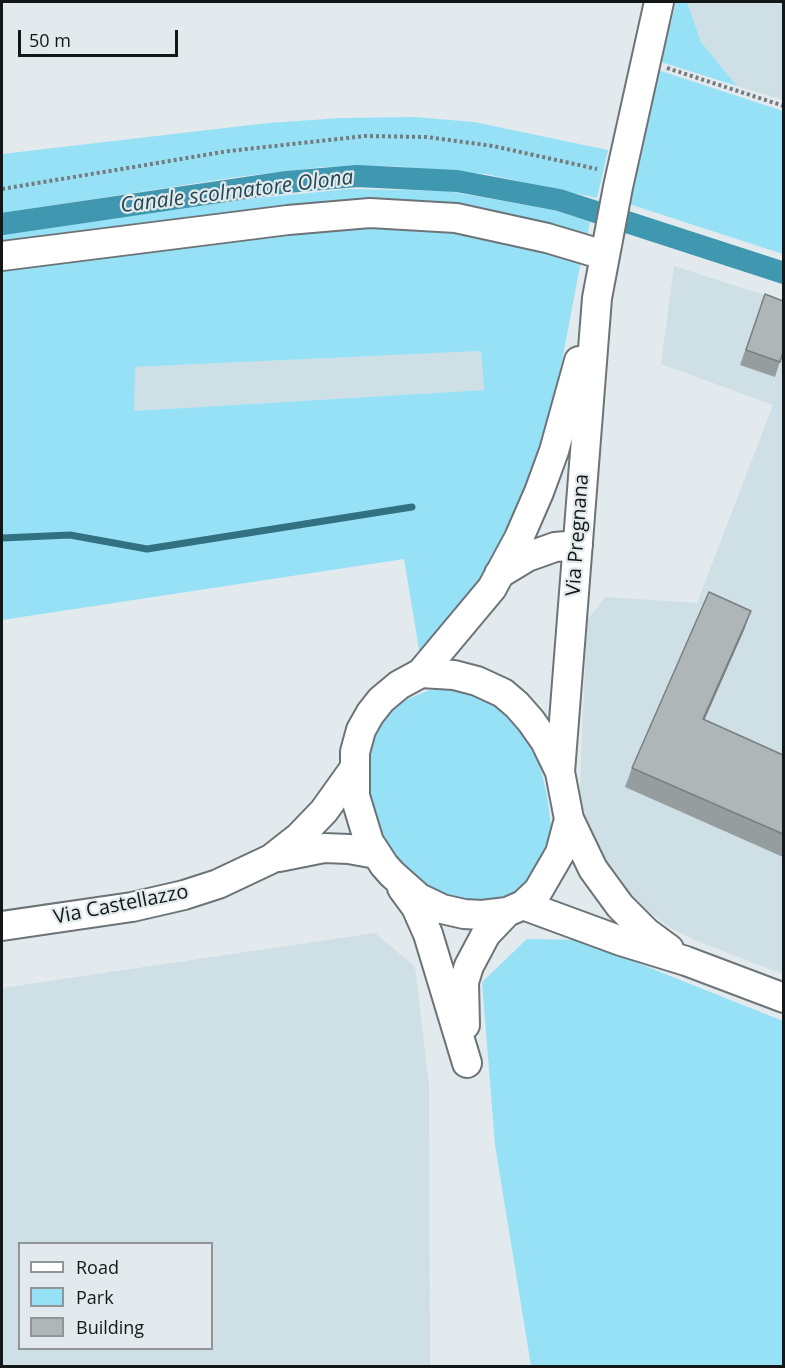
<!DOCTYPE html>
<html>
<head>
<meta charset="utf-8">
<style>
  body { margin:0 }
  #map { position:relative; width:785px; height:1368px; overflow:hidden; background:#e2eaed; font-family:"Open Sans",sans-serif }
  canvas { display:block }
  .frame { position:absolute; inset:0; border:3px solid #141717; pointer-events:none }
  .legend { position:absolute; left:18px; top:1242px; width:195px; height:108px; box-sizing:border-box; background:#e2eaed; border:2px solid #909697; margin:0; padding:8px 10px; list-style:none; font-size:18px; color:#141717 }
  .legend li { display:flex; align-items:center; gap:12px; height:30px }
  .legend b { width:30px; border:2px solid #909697 }
  .scale { position:absolute; left:18px; top:30px; width:160px; height:27px; box-sizing:border-box; border:3px solid #141717; border-top:0; padding-left:8px; font-size:18px; line-height:21px; white-space:nowrap; color:#141717; -webkit-text-stroke:4px #e2eaed; paint-order:stroke }
</style>
</head>
<body>
<div id="map">
<canvas width="785" height="1368"></canvas>
<div class="frame"></div>
<ul class="legend">
<li><b style="height:8px;background:#fff"></b>Road</li>
<li><b style="height:16px;background:#97e1f7"></b>Park</li>
<li><b style="height:16px;background:#aeb6b8"></b>Building</li>
</ul>
<div class="scale">50 m</div>
</div>
<script>
const c = document.querySelector('canvas').getContext('2d');
c.lineJoin = 'round';
function fill(path, color) { c.fillStyle = color; c.fill(path, 'evenodd'); }
const toPath = rows => new Path2D(rows.map(r => 'M' + r).join(''));
function trace(path, color, width, dash) { c.strokeStyle = color; c.lineWidth = width; c.lineCap = dash ? 'butt' : 'round'; c.setLineDash(dash || []); c.stroke(path); }
function write(font, color, halo, rows, align = 'center') {
  c.font = font + ' "Open Sans",sans-serif'; c.lineWidth = 4.5; c.setLineDash([]); c.textBaseline = 'middle'; c.strokeStyle = halo; c.fillStyle = color; for (const [text, x, y, turn = 0] of rows) {
    c.save(); c.translate(x, y); c.rotate((+turn || 0) * Math.PI / 180); c.textAlign = isNaN(turn) ? turn : align; if (halo) c.strokeText(text, 0, 0); c.fillText(text, 0, 0); c.restore();
  }
}
fill(toPath([
  [687,2,783,2,783,100,737,86,701,42],
  [674,266,783,301,783,974,697,941,669,927,635,901,614,879,579,809,587,620,606,597,697,603,773,405,661,364],
  [481,351,484,390,134,411,134,367],
  [375,933,415,967,429,1084,430,1366,2,1366,2,988],
  [20,1244,212,1244,212,1348,20,1348]
]), '#cedfe5');
fill(toPath([
  [676,2,687,2,701,42,737,86,661,62],
  [658,70,783,111,783,254,629,204],
  [414,117,474,122,608,150,597,198,486,174,392,166,323,167,237,177,2,213,2,154,268,123,341,118],
  [349,189,447,191,553,210,590,222,586,242,442,207,2,248,2,234,258,198],
  [359,224,454,229,581,261,562,361,540,456,506,536,466,605,420,655,404,559,2,620,2,267],
  [481,351,484,390,134,411,135,367],
  [454,688,483,695,504,711,523,735,540,765,547,796,551,825,547,849,539,865,524,884,509,895,482,901,461,899,442,894,415,875,394,855,379,831,366,787,367,753,380,721,398,703,430,690],
  [527,939,580,940,783,1021,783,1366,531,1366,495,1145,482,982]
]), '#97e1f7');
trace(toPath([
  [2,538,70,535,147,549,412,507]
]), '#327181', 7);
trace(toPath([
  [2,224,287,182,357,176,457,181,559,200,784,273]
]), '#3f98af', 22);
const minor = toPath([
  [2,256,288,220,370,213,456,218,547,238,604,255],
  [499,574,527,557,555,547,578,545],
  [421,673,454,675,477,681,503,693,517,705,531,721,545,741,560,772,569,819,560,853,538,891,523,905,507,912,482,915,464,914,442,909,419,898,392,874,384,865,369,842,355,796,355,752,361,730,370,714,381,700,399,685,421,673],
  [421,673,492,588,519,538,539,492,554,451,579,361],
  [560,772,597,298,618,187,659,2],
  [569,819,593,869,620,906,646,932,669,949],
  [279,857,324,848,349,849,376,854],
  [402,888,416,907,428,934,467,1063],
  [523,905,621,941,686,961,784,998],
  [2,926,132,907,184,895,218,884,271,859,299,837,324,811,354,769],
  [465,1025,464,982,469,966,486,934,507,912]
]);
trace(minor, '#6d7477', 32);
trace(toPath([
  [667,68,784,106],
  [2,189,229,151,365,136,427,137,493,146,597,169]
]), '#757a7c', 4, [3, 3]);
trace(minor, '#fff', 28);
fill(toPath([
  [765,294,783,352,775,377,740,365],
  [751,611,744,630,704,720,783,755,783,857,625,787,632,768]
]), '#969d9e');
fill(toPath([
  [751,611,744,630,696,739,703,719]
]), '#7a7f81');
const building = toPath([
  [765,294,783,301,783,352,780,362,746,350,765,294],
  [709,592,751,611,703,719,783,755,783,834,632,768,709,592]
]);
fill(building, '#aeb6b8');
trace(building, '#7a7f81', 1.5);
write('20px', '#141717', '#e2eaed', [
  ["Via Pregnana",578,535,-86],
  ["Via Castellazzo",121,905,-11]
]);
write('italic 21px', '#224954', '#e2eaed', [
  ["Canale scolmatore Olona",237,192,-7]
]);
</script>
</body>
</html>
